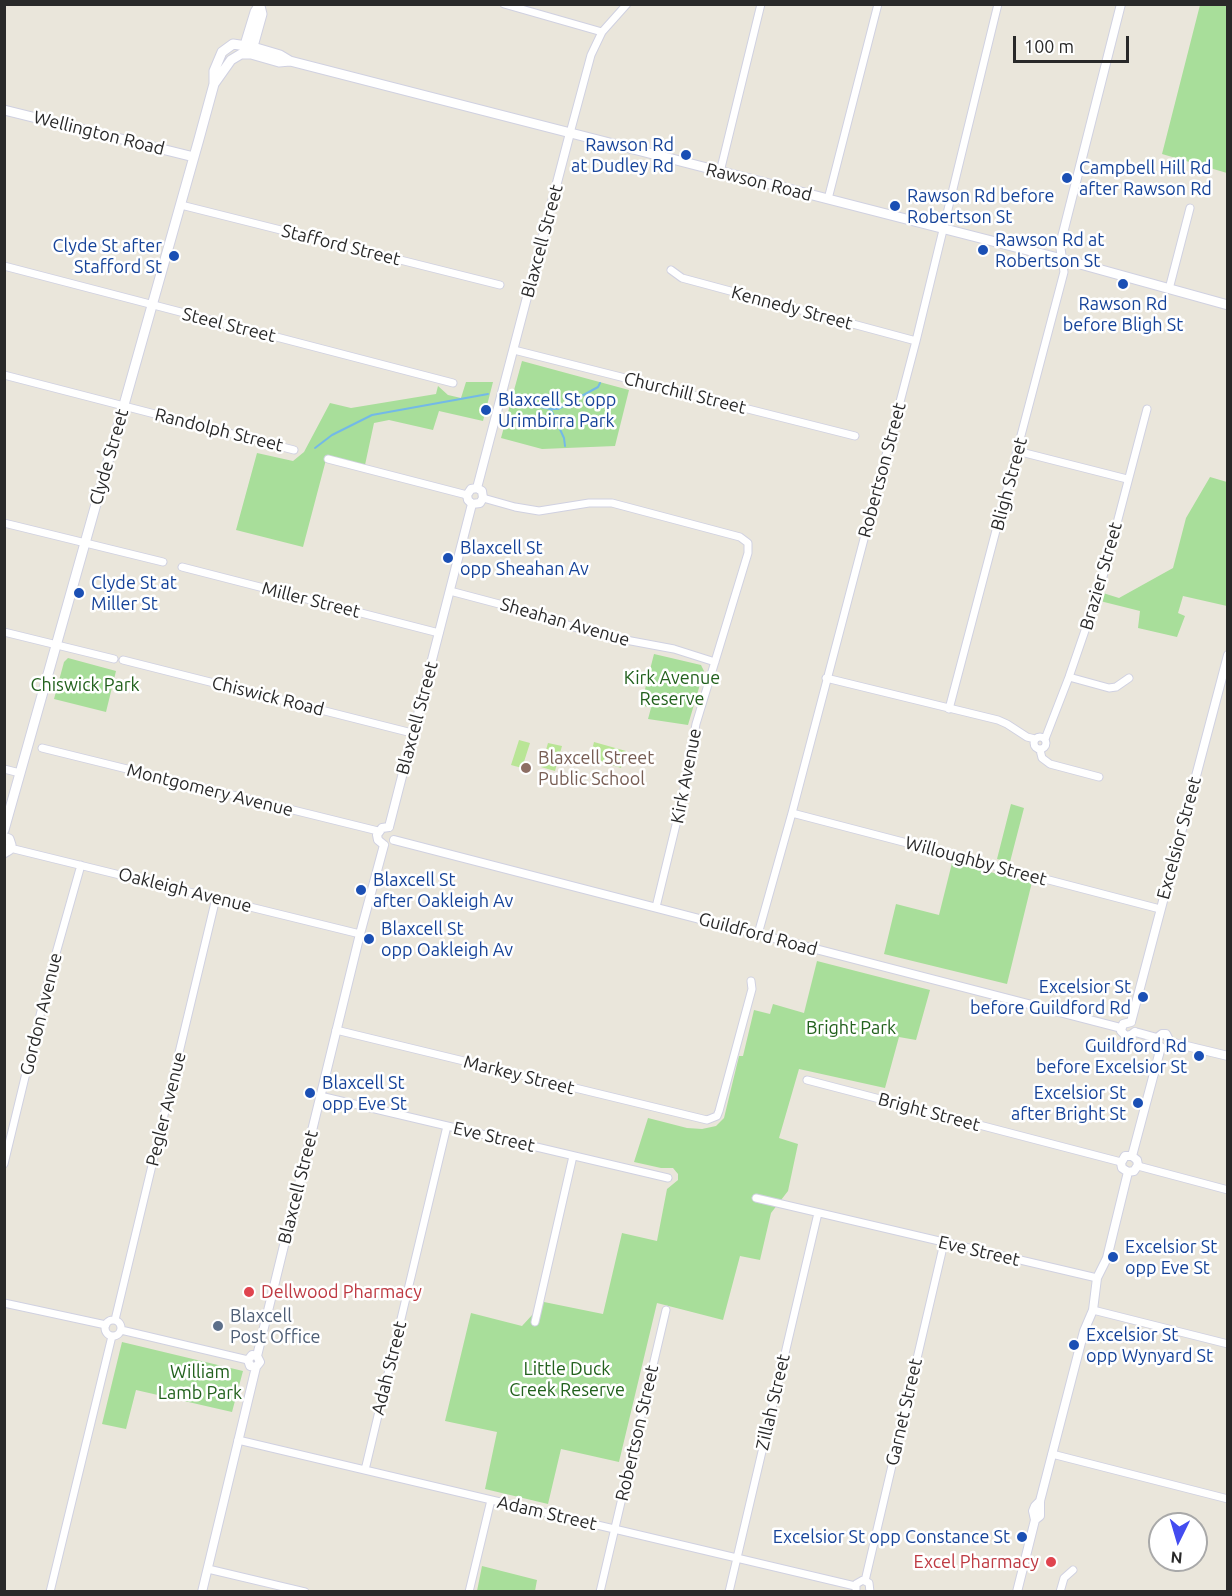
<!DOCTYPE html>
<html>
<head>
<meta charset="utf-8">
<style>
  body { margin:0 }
  #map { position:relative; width:1232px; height:1596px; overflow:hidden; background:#eae6db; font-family:Ubuntu,sans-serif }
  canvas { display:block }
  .frame { position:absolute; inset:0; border:6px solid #292929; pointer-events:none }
  .north { position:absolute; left:1148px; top:1512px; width:60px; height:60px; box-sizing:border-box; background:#fff; border:2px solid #a9a9a9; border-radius:50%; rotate:185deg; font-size:16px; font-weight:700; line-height:24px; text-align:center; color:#292929 }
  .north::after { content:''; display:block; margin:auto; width:21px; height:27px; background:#434cf0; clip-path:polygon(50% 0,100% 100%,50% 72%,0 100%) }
  .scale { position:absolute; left:1013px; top:36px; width:116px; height:27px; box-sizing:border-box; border:3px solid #292929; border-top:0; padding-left:8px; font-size:18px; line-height:21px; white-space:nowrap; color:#292929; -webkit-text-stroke:4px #fff; paint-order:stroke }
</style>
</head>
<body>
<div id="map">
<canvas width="1232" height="1596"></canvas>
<div class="frame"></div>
<div class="north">N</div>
<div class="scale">100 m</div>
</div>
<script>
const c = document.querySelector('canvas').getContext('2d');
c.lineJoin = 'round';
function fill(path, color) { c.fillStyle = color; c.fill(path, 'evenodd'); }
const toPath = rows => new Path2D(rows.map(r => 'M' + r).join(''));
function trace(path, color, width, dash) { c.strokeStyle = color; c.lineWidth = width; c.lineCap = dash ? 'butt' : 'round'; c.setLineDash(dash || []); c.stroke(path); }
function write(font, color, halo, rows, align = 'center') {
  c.font = font + ' Ubuntu,sans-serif'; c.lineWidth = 5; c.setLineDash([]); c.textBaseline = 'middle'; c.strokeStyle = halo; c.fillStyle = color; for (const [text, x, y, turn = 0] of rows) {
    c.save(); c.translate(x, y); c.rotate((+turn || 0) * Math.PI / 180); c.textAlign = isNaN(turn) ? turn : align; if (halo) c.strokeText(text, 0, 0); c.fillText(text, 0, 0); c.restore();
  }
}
fill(toPath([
  [1200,5,1227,5,1227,173,1162,154],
  [522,361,629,390,615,446,542,449,501,438],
  [466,382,493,382,483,421,439,411,433,430,389,420,374,423,365,465,327,456,303,547,236,530,257,453,293,461,304,452,330,403,351,408,436,394,438,386,448,395,461,398],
  [1210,477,1227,482,1227,606,1183,596,1178,613,1185,616,1177,637,1138,628,1140,611,1100,601,1103,593,1119,598,1173,568,1186,518],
  [654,654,701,665,704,671,688,725,648,719,651,708,641,705],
  [68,658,116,671,106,712,54,699,64,662],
  [1011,804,1024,808,1010,862,997,859],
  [952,863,1032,882,1007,984,884,954,896,904,939,915],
  [817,961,930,990,916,1040,899,1037,885,1088,799,1069,779,1138,798,1144,788,1191,771,1213,760,1260,740,1256,723,1320,657,1303,619,1462,561,1449,548,1504,485,1489,497,1432,445,1421,471,1313,522,1326,544,1302,603,1314,622,1233,657,1241,667,1189,678,1180,678,1174,673,1168,661,1168,634,1162,648,1118,687,1128,702,1129,716,1126,724,1118,739,1056,743,1056,754,1010,770,1014,773,1004,804,1013],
  [122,1342,243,1371,232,1412,136,1390,126,1429,102,1424],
  [482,1566,537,1580,535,1591,477,1591]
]), '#a8de9a');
fill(toPath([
  [519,740,530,743,522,768,511,765],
  [594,742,626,751,621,768,590,758],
  [548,743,562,746,555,771,541,767]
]), '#b9e596');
trace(toPath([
  [514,401,550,409,558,409,598,387,600,383],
  [551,410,564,438,565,446],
  [315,448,332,435,372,415,488,394]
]), '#73b9e7', 2);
const minor = toPath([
  [504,4,602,32],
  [570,133,591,55,602,32,627,4],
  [720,172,761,4],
  [828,199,878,4],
  [181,205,500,285],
  [4,266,453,383],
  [671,270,682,278,916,341],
  [1169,289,1190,208],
  [514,350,855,436],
  [4,375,294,450],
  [1017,451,1127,479],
  [328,459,467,495],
  [483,498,515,507,539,511,589,503,612,503,740,537,748,543,748,553,696,724,682,800,656,907],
  [4,523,163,562],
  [182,567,439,633],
  [450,591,518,609,599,635,674,649,715,662],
  [4,632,114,659],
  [123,660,412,733],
  [1069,677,1109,688,1116,687,1129,678],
  [826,678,998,720,1007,724,1027,737,1035,739],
  [949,709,1064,272,1062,259],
  '1034 743a6 6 0 1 1 12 0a6 6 0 1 1-12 0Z',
  [1045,739,1069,677,1101,584,1147,409],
  [42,748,378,831],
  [1040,750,1042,758,1050,764,1099,777],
  [4,769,20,773],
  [792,813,1160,909],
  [10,848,360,934],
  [758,934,792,813,916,341,998,4],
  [336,1030,707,1120,717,1116,719,1111,752,989,751,981],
  [807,1080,1121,1162],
  [320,1096,668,1178],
  [4,1164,49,978,81,865],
  [1138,1166,1228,1190],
  [756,1198,1097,1278],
  [4,1303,106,1325],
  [1093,1310,1228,1344],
  '105 1328a8 8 0 1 1 16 0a8 8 0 1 1-16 0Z',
  [115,1320,216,898],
  [535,1322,573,1156],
  [121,1330,248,1360],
  [238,1440,855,1586],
  [1052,1454,1228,1499],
  [365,1470,447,1126],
  [208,1569,305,1592],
  [865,1581,944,1243],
  [50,1592,112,1336],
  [469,1592,491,1500],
  [600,1592,666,1310],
  [729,1592,818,1213],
  [856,1592,856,1584,863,1580,869,1583,870,1592],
  [1060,1592,1064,1578,1073,1570]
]);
const tertiary = toPath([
  [1062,259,1060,245,1121,4],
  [477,488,570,133],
  [472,504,480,503,483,498,482,491,477,488],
  [472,504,468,500,467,495,471,489,477,488],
  [389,827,472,504],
  [394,840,1121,1028],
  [384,845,378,840,377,835,382,828,389,827],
  [1131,1022,1228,655],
  [1131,1022,1123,1024,1121,1031,1126,1036,1131,1035,1135,1032],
  [1135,1032,1157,1038],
  [1157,1038,1162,1034,1166,1034,1170,1042],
  [1170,1042,1228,1056],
  [1132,1156,1161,1047],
  [1128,1172,1122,1168,1121,1163,1125,1156,1132,1156],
  [1128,1172,1134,1171,1138,1165,1137,1160,1132,1156],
  [257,1356,360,934,384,845],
  [256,1367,250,1366,248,1360,252,1355,257,1356],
  [1035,1520,1033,1511,1035,1506,1040,1501],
  [202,1592,256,1367,260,1362,257,1356],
  [1017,1592,1035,1520,1040,1516,1040,1501,1084,1331,1093,1310,1097,1278,1107,1258,1128,1172]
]);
const secondary = toPath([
  [244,48,255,12,260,4],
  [252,50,262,14,260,6],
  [214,84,231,60,241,54,251,54,279,62,290,61],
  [4,110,194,157],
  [4,830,199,139,214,84,214,71,222,52,233,44,253,47,280,55,290,61,1062,259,1228,305],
  [4,837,9,839,11,845,9,850,4,853]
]);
trace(minor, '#d0d1e1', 9);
trace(tertiary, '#d0d1e1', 10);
trace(secondary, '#d0d1e1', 11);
trace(minor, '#fff', 7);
trace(tertiary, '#fff', 8);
trace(secondary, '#fff', 9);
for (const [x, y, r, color] of [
  [686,155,6,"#1a4fb4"],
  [1067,178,6,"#1a4fb4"],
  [895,206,6,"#1a4fb4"],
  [983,250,6,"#1a4fb4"],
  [174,256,6,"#1a4fb4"],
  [1123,284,6,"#1a4fb4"],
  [486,410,6,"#1a4fb4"],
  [448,558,6,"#1a4fb4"],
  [79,593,6,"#1a4fb4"],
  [526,768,6,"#8d6e63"],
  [361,890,6,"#1a4fb4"],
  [369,939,6,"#1a4fb4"],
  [1143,997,6,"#1a4fb4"],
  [1199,1056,6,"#1a4fb4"],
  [310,1093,6,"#1a4fb4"],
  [1138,1103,6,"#1a4fb4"],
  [1113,1257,6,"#1a4fb4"],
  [249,1292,6,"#e0444e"],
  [218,1326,6,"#5c6f8a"],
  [1074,1345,6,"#1a4fb4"],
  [1022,1537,6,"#1a4fb4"],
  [1051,1562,6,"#e0444e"]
]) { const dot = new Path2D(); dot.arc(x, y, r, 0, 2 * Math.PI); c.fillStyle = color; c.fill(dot); trace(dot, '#fff', 2); }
write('18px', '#292929', '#fff', [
  ["Wellington Road",99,133,14],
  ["Rawson Road",759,182,14],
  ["Blaxcell Street",542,241,-75],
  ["Stafford Street",341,245,14],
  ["Kennedy Street",792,308,15],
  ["Steel Street",229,325,14],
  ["Churchill Street",685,393,14],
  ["Randolph Street",219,430,14],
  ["Clyde Street",109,457,-74],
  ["Robertson Street",882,470,-75],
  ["Bligh Street",1009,484,-75],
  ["Brazier Street",1101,576,-74],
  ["Miller Street",311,600,14],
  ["Sheahan Avenue",565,622,16],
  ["Chiswick Road",268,696,14],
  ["Blaxcell Street",417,718,-75],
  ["Kirk Avenue",686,776,-79],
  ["Montgomery Avenue",210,790,14],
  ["Excelsior Street",1179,838,-75],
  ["Willoughby Street",976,861,15],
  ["Oakleigh Avenue",185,890,14],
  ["Guildford Road",758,934,15],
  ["Gordon Avenue",41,1014,-76],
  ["Markey Street",519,1075,14],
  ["Pegler Avenue",166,1109,-76],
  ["Bright Street",929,1112,15],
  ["Eve Street",494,1137,13],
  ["Blaxcell Street",298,1187,-76],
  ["Eve Street",979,1251,13],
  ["Adah Street",389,1368,-76],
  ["Zillah Street",773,1402,-77],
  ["Garnet Street",904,1412,-77],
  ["Robertson Street",637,1433,-77],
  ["Adam Street",547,1513,13]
]);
write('18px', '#164399', '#fff', [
  ["Rawson Rd",674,145,"right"],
  ["at Dudley Rd",674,166,"right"],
  ["Campbell Hill Rd",1079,168],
  ["after Rawson Rd",1079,189],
  ["Rawson Rd before",907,196],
  ["Robertson St",907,217],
  ["Rawson Rd at",995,240],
  ["Robertson St",995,261],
  ["Clyde St after",162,246,"right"],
  ["Stafford St",162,267,"right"],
  ["Rawson Rd",1123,304,"center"],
  ["before Bligh St",1123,325,"center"],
  ["Blaxcell St opp",498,400],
  ["Urimbirra Park",498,421],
  ["Blaxcell St",460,548],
  ["opp Sheahan Av",460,569],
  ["Clyde St at",91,583],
  ["Miller St",91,604],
  ["Blaxcell St",373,880],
  ["after Oakleigh Av",373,901],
  ["Blaxcell St",381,929],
  ["opp Oakleigh Av",381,950],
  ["Excelsior St",1131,987,"right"],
  ["before Guildford Rd",1131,1008,"right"],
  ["Guildford Rd",1187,1046,"right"],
  ["before Excelsior St",1187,1067,"right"],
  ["Blaxcell St",322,1083],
  ["opp Eve St",322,1104],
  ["Excelsior St",1126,1093,"right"],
  ["after Bright St",1126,1114,"right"],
  ["Excelsior St",1125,1247],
  ["opp Eve St",1125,1268],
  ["Excelsior St",1086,1335],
  ["opp Wynyard St",1086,1356],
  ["Excelsior St opp Constance St",1010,1537,"right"]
], 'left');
write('18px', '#22611d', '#fff', [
  ["Kirk Avenue",672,678],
  ["Reserve",672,699],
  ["Chiswick Park",85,685],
  ["Bright Park",851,1028],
  ["Little Duck",567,1369],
  ["Creek Reserve",567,1390],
  ["William",200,1372],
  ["Lamb Park",200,1393]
]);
write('18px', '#785e54', '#fff', [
  ["Blaxcell Street",538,758],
  ["Public School",538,779]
], 'left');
write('18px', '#be3a42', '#fff', [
  ["Dellwood Pharmacy",261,1292],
  ["Excel Pharmacy",1039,1562,"right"]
], 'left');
write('18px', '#4e5e75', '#fff', [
  ["Blaxcell",230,1316],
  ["Post Office",230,1337]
], 'left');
</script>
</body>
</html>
